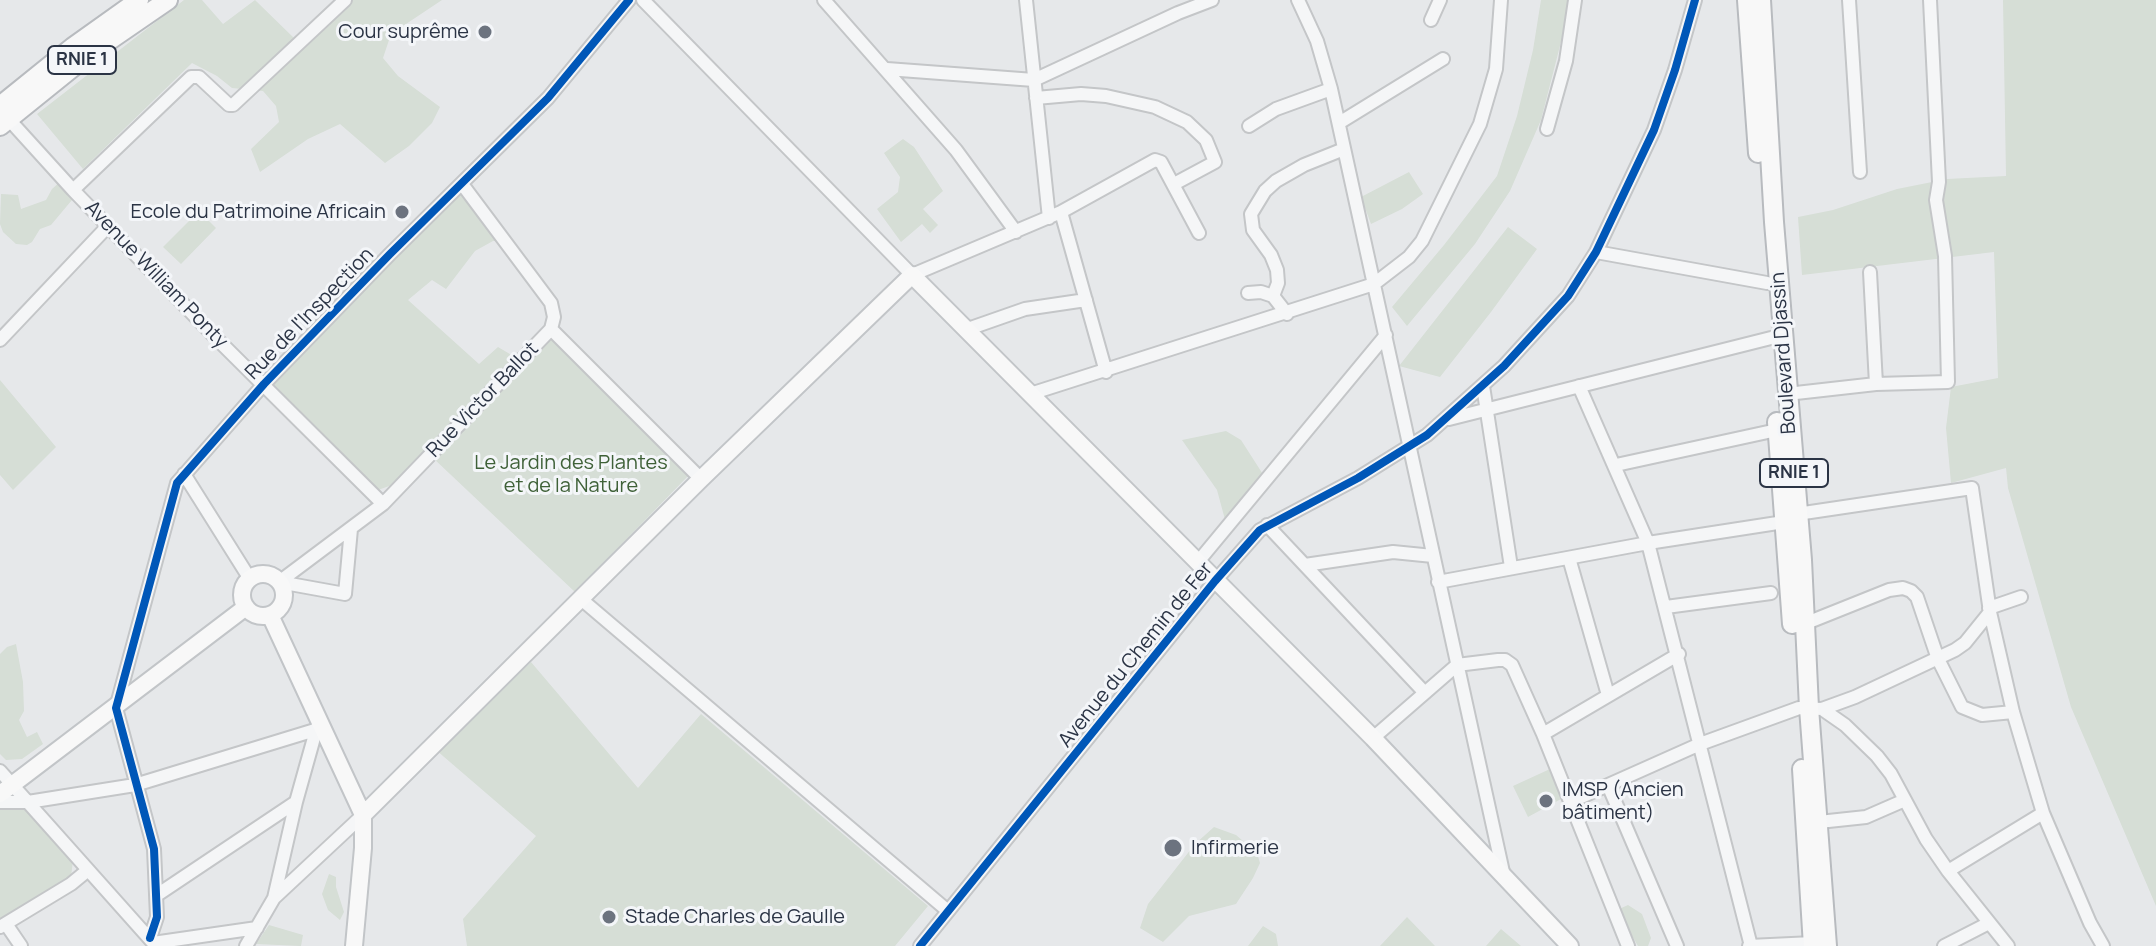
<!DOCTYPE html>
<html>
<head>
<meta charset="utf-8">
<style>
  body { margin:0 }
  canvas { display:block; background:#e6e8ea }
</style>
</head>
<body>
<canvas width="2156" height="946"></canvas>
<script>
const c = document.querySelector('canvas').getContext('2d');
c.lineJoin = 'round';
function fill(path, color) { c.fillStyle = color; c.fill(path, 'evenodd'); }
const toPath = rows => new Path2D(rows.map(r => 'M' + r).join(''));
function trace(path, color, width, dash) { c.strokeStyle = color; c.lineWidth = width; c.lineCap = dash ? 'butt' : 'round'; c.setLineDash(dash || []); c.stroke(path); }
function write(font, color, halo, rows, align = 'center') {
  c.font = font + ' Manrope,sans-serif'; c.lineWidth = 6; c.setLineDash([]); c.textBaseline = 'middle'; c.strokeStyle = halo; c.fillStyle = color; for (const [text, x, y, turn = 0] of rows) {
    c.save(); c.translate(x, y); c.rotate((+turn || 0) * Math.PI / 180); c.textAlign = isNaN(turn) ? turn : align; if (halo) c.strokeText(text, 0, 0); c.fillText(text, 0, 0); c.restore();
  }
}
fill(toPath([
  [184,0,202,0,223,24,255,0,295,39,334,0,442,0,391,34,383,58,398,76,440,107,432,123,409,146,385,163,340,124,308,139,260,172,251,149,279,122,276,106,263,91,232,88,217,76,192,63,83,169,37,114],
  [1541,0,1568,0,1563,34,1541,120,1510,191,1475,244,1407,326,1392,307,1444,245,1497,176,1517,116,1533,50],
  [2003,0,2156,0,2156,906,2071,707,2008,488,2006,468,1951,483,1946,428,1951,387,1998,378,1994,252,1802,275,1798,217,1833,210,1897,189,1947,179,2006,176],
  [903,139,914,147,943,191,923,209,938,225,930,233,922,224,901,242,877,209,898,192,900,177,884,153],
  [1409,172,1423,194,1402,209,1371,224,1361,197],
  [61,181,77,194,51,225,40,229,32,242,27,245,16,244,3,232,0,224,1,194,18,195,21,209,46,200,52,189],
  [462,184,505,241,493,241,475,251,446,289,432,280,408,300,479,364,498,347,520,360,406,480,378,490,264,384],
  [199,211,216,228,181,264,163,247],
  [1508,227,1537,249,1491,312,1440,377,1399,366],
  [550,336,690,474,575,592,433,458],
  [0,380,56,447,13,490,0,475],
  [1226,431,1241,440,1266,479,1227,527,1217,490,1182,440],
  [16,644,23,682,24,711,19,720,27,737,37,732,43,744,22,759,6,760,0,754,0,654,7,647],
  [531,662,638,788,701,714,928,906,895,946,467,946,463,919,536,836,436,750],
  [1550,769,1561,799,1528,817,1513,786],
  [0,805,24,806,73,860,71,877,0,921],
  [1214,827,1236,835,1257,853,1260,863,1253,878,1236,904,1189,916,1163,942,1140,928,1148,904,1195,844],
  [329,874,336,877,336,887,344,912,340,920,328,910,322,894],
  [1628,905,1642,914,1651,938,1648,946,1638,946,1617,910],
  [1407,917,1435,946,1380,946],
  [269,925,303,935,301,946,256,944],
  [1263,926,1276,934,1278,946,1248,946],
  [1501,929,1521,946,1486,946]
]), '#d6ded6');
const minor = toPath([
  [643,0,912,275,1061,212,1155,160,1161,162,1199,233],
  [824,0,956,150,1016,232],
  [1026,0,1049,218],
  [1298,0,1317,41,1331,89,1503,872],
  [1849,0,1860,172],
  [1431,20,1440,0],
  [887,69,1034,80,1178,13,1212,0],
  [1036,98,1081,94,1106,96,1155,107,1187,122,1206,140,1215,162,1174,184],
  [4,114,73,190,215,337,383,504],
  [1339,123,1443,59],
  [1249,126,1276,109,1331,89],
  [1547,129,1566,61,1575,0],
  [73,190,191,77,199,77,229,105,233,105,345,0],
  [1061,212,1106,372],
  [1596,252,1767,283],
  [1870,272,1876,384],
  [1248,293,1261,292,1273,296,1287,314],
  [1273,296,1278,283,1277,270,1271,255,1253,230,1251,214,1265,191,1276,181,1304,165,1344,149],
  [551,329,701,479],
  [965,330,1025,309,1086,300],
  [0,340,108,226],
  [1483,386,1511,567],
  [1579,386,1648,543,1751,946],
  [1030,394,1374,284,1409,257,1422,241,1480,124,1496,69,1501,0],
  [1787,394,1876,384,1948,382,1945,256,1936,200,1939,182,1930,0],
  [1449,419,1771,338],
  [1616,465,1777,430],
  [184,474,250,579],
  [1797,514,1972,488,1990,612,2013,712,2043,813,2090,923,2103,946],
  [1267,525,1425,693],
  [1569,558,1608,695],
  [1197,563,1386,335],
  [1305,565,1393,552,1433,556],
  [279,582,383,504,551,329,554,317,551,303,462,184],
  [279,582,345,594,351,529],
  [1438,582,1648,543,1784,522],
  [581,599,948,911],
  [1666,607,1771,593],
  [1989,608,2021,597],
  [1804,624,1889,590,1903,588,1911,591,1917,597,1938,659,1962,707,1982,715,2013,712],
  [1822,709,1855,697,1955,650,1965,643,1990,612],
  [1543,734,1679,654],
  [1373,738,1457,665,1498,660,1505,660,1512,665,1543,734,1628,946],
  [0,771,156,946],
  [1608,785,1677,946],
  [0,802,28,802,135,785,315,730],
  [1570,802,1700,744,1799,708,1822,709,1845,725,1877,756,1891,774,1926,839,1948,871,2008,946],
  [1819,822,1866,817,1905,800],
  [1948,871,2043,813],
  [157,895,296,802],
  [274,898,296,802,317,727],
  [6,924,21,946],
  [0,927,71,884,88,870],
  [150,938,157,917,154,849,116,708,177,483,264,384,390,254,548,98,629,0],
  [153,943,257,928],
  [246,946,274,898,363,815],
  [920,946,1215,581,1260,530,1358,478,1427,435,1504,366,1568,296,1596,252,1654,130,1675,70,1695,0],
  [1749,946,1813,943],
  [1944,946,1989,923]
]);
const major = toPath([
  '242 595a21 21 0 1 1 42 0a21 21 0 1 1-42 0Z',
  [270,615,363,815,363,848,354,946],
  [0,794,246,607],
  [363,815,701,479,912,275,1373,738,1570,946]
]);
const highway = toPath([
  [1747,0,1758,153],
  [1761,0,1774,222,1802,560,1809,708,1827,946],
  [0,106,73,47,139,0],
  [0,126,88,55,168,0],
  [1777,422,1792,624],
  [1802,769,1813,946]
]);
trace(minor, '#c4c6c8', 16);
trace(major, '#c2c5c8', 20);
trace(highway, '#b8bbbf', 22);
trace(minor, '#f5f6f7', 12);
trace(major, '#f8f8f8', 16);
trace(highway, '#f8f8f8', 18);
trace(toPath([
  [150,938,157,917,154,849,116,708,177,483,264,384,390,254,548,98,629,0],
  [920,946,1215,581,1260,530,1358,478,1427,435,1504,366,1568,296,1596,252,1654,130,1675,70,1695,0]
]), '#0057b8', 8);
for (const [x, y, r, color] of [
  [485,32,8,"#6c737f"],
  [402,212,8,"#6c737f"],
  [1546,801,8,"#6c737f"],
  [1173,848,10,"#6c737f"],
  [609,917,8,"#6c737f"]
]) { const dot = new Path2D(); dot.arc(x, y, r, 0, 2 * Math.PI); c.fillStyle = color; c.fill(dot); trace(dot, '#f4f6f9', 3); }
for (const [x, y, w] of [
  [82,60,68],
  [1794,473,68]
]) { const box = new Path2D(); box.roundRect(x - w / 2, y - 14, w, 28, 6); c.fillStyle = '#f4f6f9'; c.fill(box); trace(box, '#2b3445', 2); }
write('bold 18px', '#2b3445', null, [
  ["RNIE 1",82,60],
  ["RNIE 1",1794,473]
]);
write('20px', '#2b3445', '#f4f6f9', [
  ["Cour suprême",469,32,"right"],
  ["Ecole du Patrimoine Africain",386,212,"right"],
  ["IMSP (Ancien",1562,790],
  ["bâtiment)",1562,813],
  ["Infirmerie",1191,848],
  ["Stade Charles de Gaulle",625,917]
], 'left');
write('20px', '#2b3445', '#f4f6f9', [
  ["Avenue William Ponty",156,275,46],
  ["Rue de l'Inspection",310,314,-46],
  ["Boulevard Djassin",1784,353,-94],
  ["Rue Victor Ballot",483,400,-46],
  ["Avenue du Chemin de Fer",1136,655,-51]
]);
write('20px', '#3f6138', '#f4f6f9', [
  ["Le Jardin des Plantes",571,463],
  ["et de la Nature",571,486]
]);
</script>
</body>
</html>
